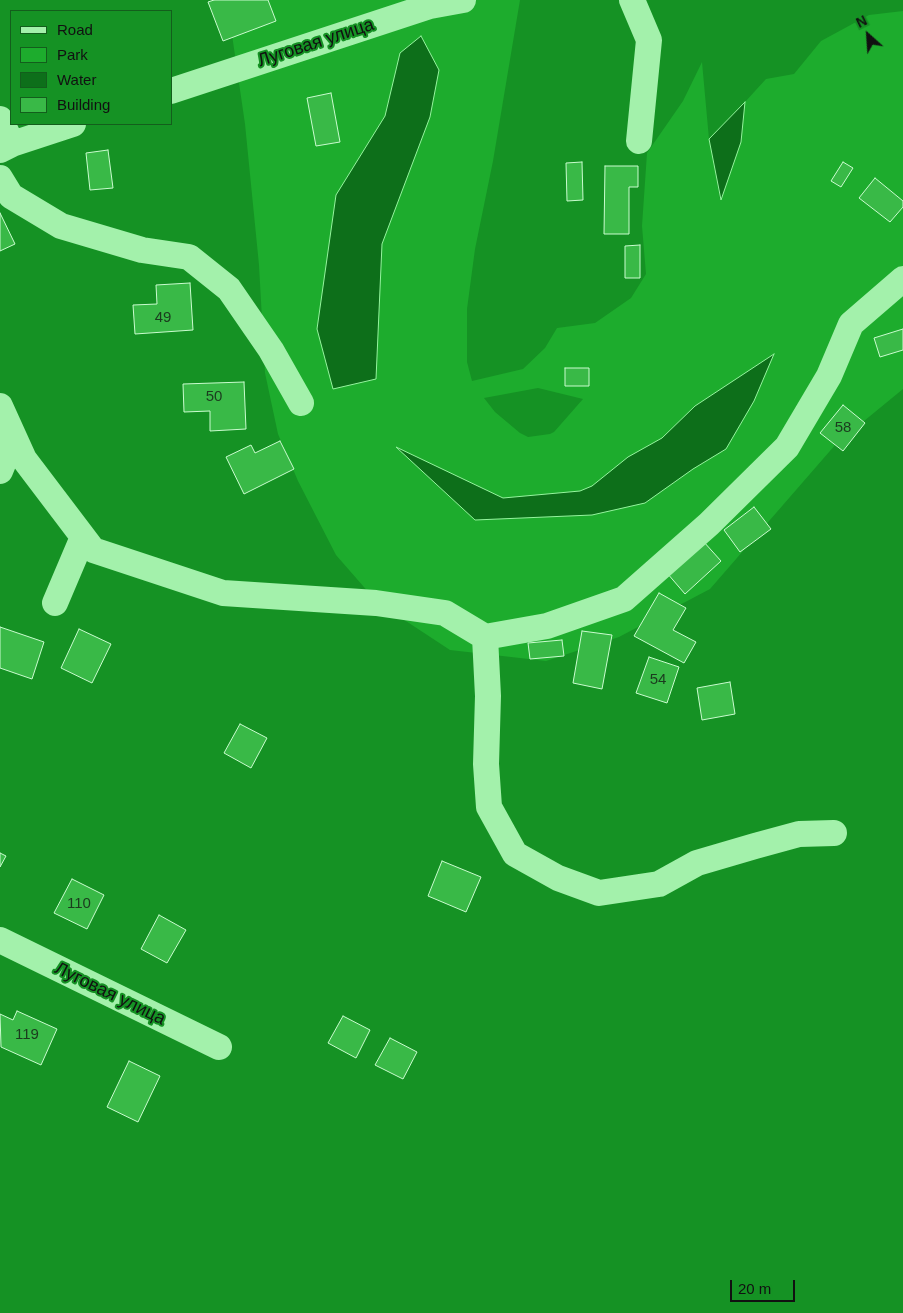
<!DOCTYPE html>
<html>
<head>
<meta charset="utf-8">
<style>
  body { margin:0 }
  #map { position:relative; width:903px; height:1313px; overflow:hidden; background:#159224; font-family:Arial,sans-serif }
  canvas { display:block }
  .legend { position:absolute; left:10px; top:10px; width:162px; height:115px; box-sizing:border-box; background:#159224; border:1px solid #135e1c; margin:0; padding:6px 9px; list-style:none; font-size:15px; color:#111 }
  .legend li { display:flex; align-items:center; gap:10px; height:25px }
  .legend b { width:25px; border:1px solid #135e1c }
  .north { position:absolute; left:843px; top:10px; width:50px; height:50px; -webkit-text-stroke:4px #159224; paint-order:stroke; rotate:334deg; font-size:14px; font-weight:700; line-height:20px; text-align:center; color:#111 }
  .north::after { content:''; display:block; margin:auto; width:18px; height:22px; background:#111; clip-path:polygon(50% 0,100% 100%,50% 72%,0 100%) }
  .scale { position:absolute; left:730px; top:1280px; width:65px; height:22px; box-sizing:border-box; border:2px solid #111; border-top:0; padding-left:6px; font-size:15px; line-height:18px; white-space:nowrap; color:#111; -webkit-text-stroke:4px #159224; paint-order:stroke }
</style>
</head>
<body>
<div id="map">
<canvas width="903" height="1313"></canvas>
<ul class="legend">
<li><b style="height:6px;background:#a3f1ab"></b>Road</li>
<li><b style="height:14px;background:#1dac2d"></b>Park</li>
<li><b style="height:14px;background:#0d6f1a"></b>Water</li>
<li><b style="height:14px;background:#39b947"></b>Building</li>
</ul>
<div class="north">N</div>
<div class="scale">20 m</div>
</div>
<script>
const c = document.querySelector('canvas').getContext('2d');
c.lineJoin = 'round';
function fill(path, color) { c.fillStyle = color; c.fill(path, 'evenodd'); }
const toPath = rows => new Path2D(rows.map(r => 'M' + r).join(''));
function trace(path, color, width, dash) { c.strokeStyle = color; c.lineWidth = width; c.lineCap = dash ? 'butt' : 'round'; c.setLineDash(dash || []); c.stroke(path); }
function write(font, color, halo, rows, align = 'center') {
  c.font = font + ' Arial,sans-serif'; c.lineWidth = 4; c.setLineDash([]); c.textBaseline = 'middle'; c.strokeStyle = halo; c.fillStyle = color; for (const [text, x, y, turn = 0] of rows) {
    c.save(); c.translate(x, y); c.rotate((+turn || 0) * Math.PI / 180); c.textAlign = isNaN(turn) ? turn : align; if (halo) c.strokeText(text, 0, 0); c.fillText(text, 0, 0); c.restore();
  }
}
fill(toPath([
  [221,0,520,0,493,161,475,249,467,309,467,362,472,381,523,369,545,348,557,328,595,323,631,298,646,274,642,226,647,153,683,101,702,62,709,139,720,199,741,142,745,102,766,79,794,74,821,41,869,15,903,11,903,389,836,444,710,589,619,637,546,661,450,650,377,602,336,555,298,481,278,434,265,373,259,265,245,124,231,28],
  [538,388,583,399,554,432,550,434,528,437,520,433,495,412,484,398]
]), '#1dac2d');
const water = toPath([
  [421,36,439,70,430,117,382,244,376,379,333,389,317,329,336,195,385,116,400,53,421,36],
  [745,102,741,142,721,200,709,139,745,102],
  [774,354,754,401,726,449,693,469,645,503,592,515,475,520,396,447,503,498,580,491,592,486,628,457,662,438,695,406,774,354]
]);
fill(water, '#0d6f1a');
trace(water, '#95f49e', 1);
const building = toPath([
  [214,0,268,0,276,21,223,41,208,2,214,0],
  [331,93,340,142,316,146,307,98,331,93],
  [108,150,113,188,90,190,86,153,108,150],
  [582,162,583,200,567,201,566,163,582,162],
  [843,162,853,168,841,187,831,181,843,162],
  [605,166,638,166,638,187,629,187,629,234,604,234,605,166],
  [875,178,903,201,903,207,890,222,859,198,875,178],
  [0,213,15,244,0,251,0,213],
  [640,245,640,278,625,278,625,246,640,245],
  [190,283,193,330,135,334,133,305,157,304,156,285,190,283],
  [903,329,903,350,880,357,874,338,903,329],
  [565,368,589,368,589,386,565,386,565,368],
  [244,382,246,429,210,431,210,411,184,412,183,384,244,382],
  [843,405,865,423,843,451,820,433,843,405],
  [280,441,294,469,244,494,226,457,251,445,255,453,280,441],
  [754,507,771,529,740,552,724,530,754,507],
  [703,541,721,561,685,594,667,573,703,541],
  [659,593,686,608,673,630,696,642,684,663,634,636,659,593],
  [0,627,44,642,32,679,0,668,0,627],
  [79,629,111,644,92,683,61,668,79,629],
  [582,631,612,635,602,689,573,683,582,631],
  [562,640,564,656,530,659,528,643,562,640],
  [649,657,679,667,667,703,636,693,649,657],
  [730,682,735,714,702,720,697,688,730,682],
  [240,724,267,738,251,768,224,753,240,724],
  [0,853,6,856,0,867,0,853],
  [442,861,481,877,466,912,428,896,442,861],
  [72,879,104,895,87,929,54,913,72,879],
  [159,915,186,930,167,963,141,949,159,915],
  [17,1011,57,1029,41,1065,1,1047,0,1014,13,1020,17,1011],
  [343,1016,370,1030,356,1058,328,1043,343,1016],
  [390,1038,417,1052,403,1079,375,1065,390,1038],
  [129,1061,160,1076,138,1122,107,1107,129,1061]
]);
fill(building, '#39b947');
trace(building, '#cafccf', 1);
trace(toPath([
  [632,0,649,40,639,141],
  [171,91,430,6,463,0],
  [0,119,12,144],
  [0,150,12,144,73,124],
  [0,178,11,196,61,226,142,250,189,257,229,289,271,350,301,403],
  [0,406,24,459,93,550,223,593,376,603,445,613,485,637,547,626,624,599,709,524,787,447,829,376,851,324,903,279],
  [0,471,14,437],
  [55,603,83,537],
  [485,637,488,696,486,764,489,807,515,854,558,878,599,893,659,884,697,863,755,846,799,834,834,833],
  [0,940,219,1047]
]), '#a3f1ab', 26);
write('15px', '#1b3b1e', null, [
  ["49",163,318],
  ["50",214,397],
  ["58",843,428],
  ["54",658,680],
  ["110",79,904],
  ["119",27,1035]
]);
write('18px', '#111', '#159224', [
  ["Луговая улица",316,43,-18],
  ["Луговая улица",110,994,26]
]);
</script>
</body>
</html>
